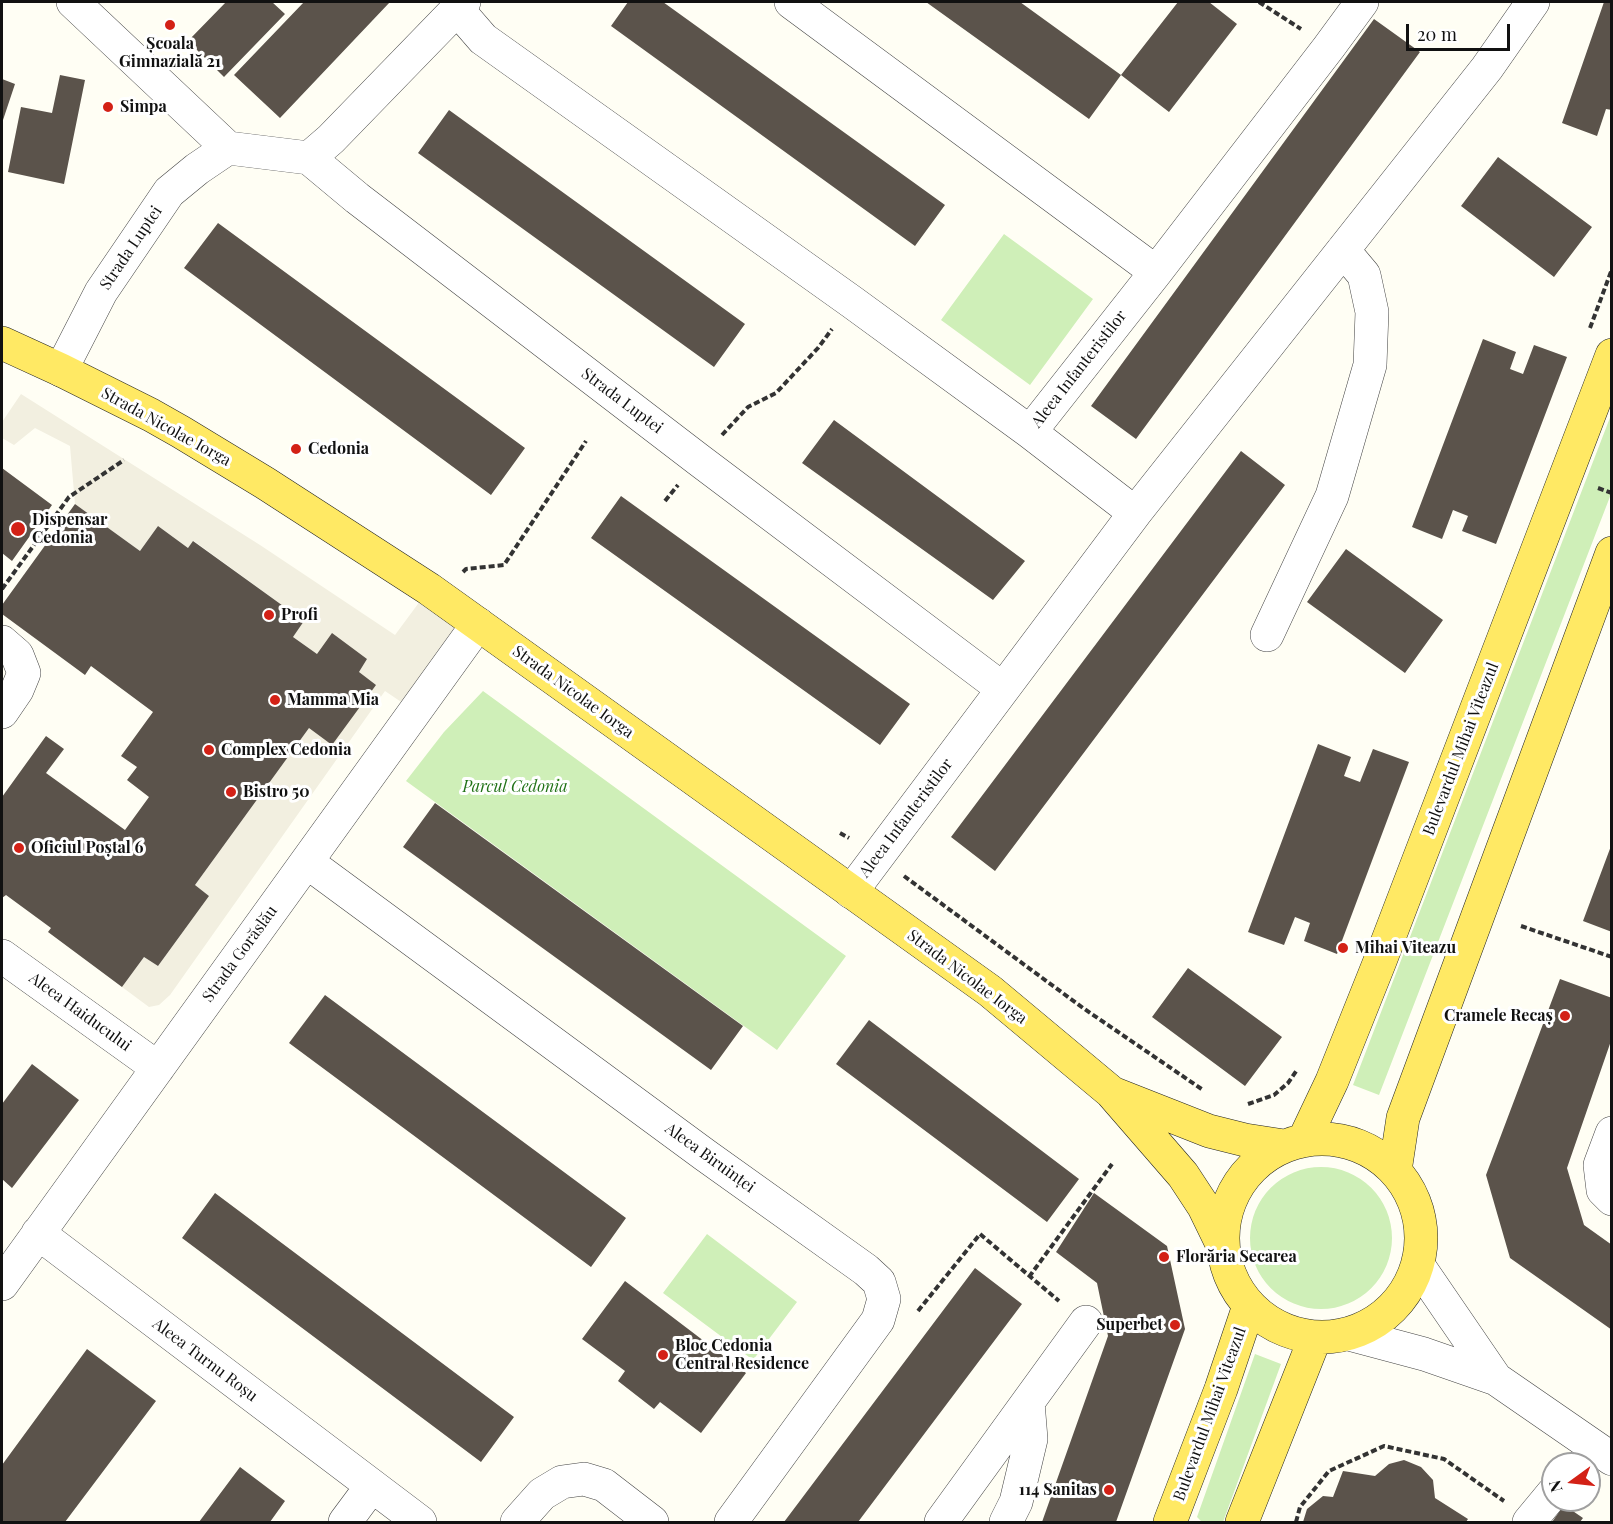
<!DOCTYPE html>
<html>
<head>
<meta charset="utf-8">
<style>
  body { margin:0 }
  #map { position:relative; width:1613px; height:1524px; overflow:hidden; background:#fffef4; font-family:"Playfair Display",serif }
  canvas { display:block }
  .frame { position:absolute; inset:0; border:3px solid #111; pointer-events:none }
  .north { position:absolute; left:1541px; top:1452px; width:60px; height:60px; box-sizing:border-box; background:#fff; border:2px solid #a0a0a0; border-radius:50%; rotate:255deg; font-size:16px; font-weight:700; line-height:24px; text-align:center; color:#111 }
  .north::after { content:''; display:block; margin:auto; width:21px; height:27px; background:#d32116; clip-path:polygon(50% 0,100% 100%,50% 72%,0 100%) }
  .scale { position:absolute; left:1406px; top:24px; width:104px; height:27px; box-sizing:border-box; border:3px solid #111; border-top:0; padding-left:8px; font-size:18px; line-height:21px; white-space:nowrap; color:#111; -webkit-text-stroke:4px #fff; paint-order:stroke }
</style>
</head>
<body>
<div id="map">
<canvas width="1613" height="1524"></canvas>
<div class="frame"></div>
<div class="north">N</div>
<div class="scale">20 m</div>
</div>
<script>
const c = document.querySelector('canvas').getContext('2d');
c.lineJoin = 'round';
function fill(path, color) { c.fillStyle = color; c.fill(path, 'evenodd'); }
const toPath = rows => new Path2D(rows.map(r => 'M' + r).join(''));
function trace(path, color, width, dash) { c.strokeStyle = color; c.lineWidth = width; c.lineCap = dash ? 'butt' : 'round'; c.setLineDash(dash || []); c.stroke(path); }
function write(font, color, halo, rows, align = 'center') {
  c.font = font + ' "Playfair Display",serif'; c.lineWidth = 6; c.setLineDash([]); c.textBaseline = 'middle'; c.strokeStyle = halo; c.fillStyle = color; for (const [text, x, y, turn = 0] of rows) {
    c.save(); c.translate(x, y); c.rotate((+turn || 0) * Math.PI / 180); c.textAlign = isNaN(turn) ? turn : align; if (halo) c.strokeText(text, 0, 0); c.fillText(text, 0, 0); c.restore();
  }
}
fill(toPath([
  [1004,234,1093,299,1030,385,941,320],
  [1611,415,1611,494,1379,1095,1353,1085],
  [483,691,846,956,777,1050,406,781,444,732],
  '1250 1238a71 71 0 1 1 142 0a71 71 0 1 1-142 0Z',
  [707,1234,797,1302,753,1360,663,1293],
  [1255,1354,1281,1364,1223,1522,1202,1522,1197,1517]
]), '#cfefb8');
fill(toPath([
  [21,394,260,545,395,635,429,589,478,624,416,712,385,691,170,995,159,1005,149,1007,122,987,144,957,158,966,209,896,195,885,309,728,359,672,367,659,317,654,293,637,304,621,194,541,188,548,158,526,140,551,75,504,70,446,35,428,14,445,2,438,2,422]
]), '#f2efe0');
fill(toPath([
  [226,2,272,2,285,14,224,77,188,41],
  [304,2,390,2,280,118,234,75],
  [628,2,663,2,945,205,915,246,611,26],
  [926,2,1020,2,1121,75,1089,119],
  [1178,2,1209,2,1237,24,1169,112,1121,75],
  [1604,2,1612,2,1612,110,1606,109,1597,136,1562,123],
  [1374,19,1420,52,1136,439,1091,406],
  [60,75,85,80,64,184,8,172,21,107,52,113],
  [2,79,15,84,2,123],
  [449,110,745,324,714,367,418,153],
  [1498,157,1592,227,1554,277,1461,206],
  [218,223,525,448,491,495,184,268],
  [1483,339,1516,352,1510,369,1523,374,1534,345,1567,357,1496,544,1462,531,1468,516,1453,510,1442,539,1412,527],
  [834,420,1025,561,993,600,802,463],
  [1241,451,1285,485,995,871,951,837],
  [2,468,52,505,12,561,2,553],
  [621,496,910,704,880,745,591,538],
  [75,504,140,551,158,526,188,548,193,541,304,621,293,637,317,654,332,633,367,659,359,672,376,685,332,745,309,728,195,885,209,896,158,966,144,957,122,987,48,932,51,928,6,895,2,898,2,797,46,736,64,749,46,773,125,830,149,797,127,780,137,767,121,756,153,712,91,666,85,675,2,614,2,605],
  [1346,549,1443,620,1405,673,1307,602],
  [1318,744,1351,757,1344,776,1360,782,1373,749,1409,762,1337,954,1304,941,1310,923,1295,917,1284,945,1248,932],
  [435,803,743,1026,711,1070,403,847],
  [1611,846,1612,846,1612,932,1583,921],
  [1188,968,1282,1037,1245,1086,1152,1017],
  [1560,979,1612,998,1612,1038,1567,1168,1584,1225,1612,1245,1612,1330,1510,1258,1486,1175],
  [325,995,626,1218,591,1267,289,1043],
  [869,1020,1079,1179,1047,1222,836,1064],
  [32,1064,79,1100,12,1188,2,1179,2,1104],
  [215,1193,514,1417,481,1462,182,1238],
  [1094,1193,1167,1246,1185,1329,1116,1522,1042,1522,1108,1336,1097,1283,1056,1252],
  [975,1268,1022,1304,858,1522,784,1522],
  [625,1281,746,1373,701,1433,660,1402,654,1409,618,1381,625,1371,582,1339],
  [87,1349,156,1401,65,1522,2,1522,2,1465],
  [1404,1460,1421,1467,1433,1480,1435,1498,1468,1519,1466,1522,1303,1522,1307,1509,1323,1496,1333,1497,1343,1471,1375,1476,1389,1464],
  [240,1467,285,1501,270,1522,199,1522],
  [1564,1505,1583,1518,1580,1522,1552,1522]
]), '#5b534b');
const minor = toPath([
  [73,2,228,148,309,158,357,198,699,460,1003,689],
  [791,2,1156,272],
  [457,9,483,39,852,302,1030,432,1135,513],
  [309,158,331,139,464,2],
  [61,370,101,292,169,192,197,169,228,148],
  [1030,432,1156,272,1329,47,1362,2],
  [1267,635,1332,496,1370,365,1372,312,1364,275,1343,250],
  [2,642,17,655,24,673,17,690,2,712],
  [307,862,705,1155,866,1270,879,1282,884,1299,878,1320,731,1522],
  [851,892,1135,513,1487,68,1533,2],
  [2,956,158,1068],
  [1612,1133,1600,1165,1603,1190,1612,1199],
  [38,1233,420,1522],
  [1418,1265,1496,1379],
  [2,1284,478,624],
  [1349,1334,1424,1354,1496,1379,1612,1459],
  [345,1522,371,1487],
  [517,1522,542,1494,562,1482,584,1479,604,1485,652,1522],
  [941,1522,1086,1322],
  [1006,1522,1016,1502,1031,1439,1028,1402],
  [1529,1522,1553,1493]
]);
const major = toPath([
  [2,343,61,370,151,415,181,432,265,483,429,589,990,991,1111,1092,1183,1175,1204,1207,1223,1246],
  [1115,1094,1209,1131,1245,1140,1284,1146],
  '1223 1238a99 99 0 1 1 198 0a99 99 0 1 1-198 0Z',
  [1304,1140,1332,1081,1380,961,1612,355],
  [1395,1171,1403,1118,1612,553],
  [1170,1522,1221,1389,1249,1306],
  [1242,1522,1315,1338]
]);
trace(minor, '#444', 34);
trace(major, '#222', 34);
trace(toPath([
  [1259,2,1301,29],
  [1590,328,1612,269],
  [722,435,748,407,776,393,818,348,832,329],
  [1598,488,1612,493],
  [665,501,678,485],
  [463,572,466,569,504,565,586,441],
  [2,589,69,497,124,460],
  [840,833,849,838],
  [904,876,1083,1008,1203,1090],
  [1521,926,1612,957],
  [1248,1104,1274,1095,1288,1083,1297,1070],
  [1029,1277,1112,1164],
  [918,1311,980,1234,1059,1301],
  [1296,1522,1300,1507,1329,1471,1384,1446,1444,1459,1504,1501]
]), '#333', 4, [6, 3]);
trace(minor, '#fff', 33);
trace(major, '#ffe964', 33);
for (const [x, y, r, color] of [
  [170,25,6,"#d32116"],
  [108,107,6,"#d32116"],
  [296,449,6,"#d32116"],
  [18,529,8,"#d32116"],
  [269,615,6,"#d32116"],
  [275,700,6,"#d32116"],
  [209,750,6,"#d32116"],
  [231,792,6,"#d32116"],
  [19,848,6,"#d32116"],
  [1343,948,6,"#d32116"],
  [1565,1016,6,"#d32116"],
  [1164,1257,6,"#d32116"],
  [1175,1325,6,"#d32116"],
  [663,1355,6,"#d32116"],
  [1109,1490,6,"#d32116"]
]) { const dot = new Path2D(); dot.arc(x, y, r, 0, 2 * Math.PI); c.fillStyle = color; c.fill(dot); trace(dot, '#fff', 2); }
write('bold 16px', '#111', '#fff', [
  ["Școala",170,44,"center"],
  ["Gimnazială 21",170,62,"center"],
  ["Simpa",120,107],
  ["Cedonia",308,449],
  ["Dispensar",32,520],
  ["Cedonia",32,538],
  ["Profi",281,615],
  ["Mamma Mia",287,700],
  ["Complex Cedonia",221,750],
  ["Bistro 50",243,792],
  ["Oficiul Poștal 6",31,848],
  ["Mihai Viteazu",1355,948],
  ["Cramele Recaș",1553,1016,"right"],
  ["Florăria Secarea",1176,1257],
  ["Superbet",1163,1325,"right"],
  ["Bloc Cedonia",675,1346],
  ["Central Residence",675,1364],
  ["114 Sanitas",1097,1490,"right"]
], 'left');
write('16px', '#111', '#fff', [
  ["Strada Luptei",131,248,-56],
  ["Aleea Infanteristilor",1079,369,-52],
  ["Strada Luptei",622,401,37],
  ["Strada Nicolae Iorga",166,427,29],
  ["Strada Nicolae Iorga",573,692,36],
  ["Bulevardul Mihai Viteazul",1461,749,-69],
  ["Aleea Infanteristilor",906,818,-53],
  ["Strada Gorăslău",240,954,-54],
  ["Strada Nicolae Iorga",967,977,37],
  ["Aleea Haiducului",80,1012,36],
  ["Aleea Biruinței",710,1158,36],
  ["Aleea Turnu Roșu",205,1360,37],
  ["Bulevardul Mihai Viteazul",1210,1414,-70]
]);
write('italic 16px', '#217217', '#fff', [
  ["Parcul Cedonia",515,787]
]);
</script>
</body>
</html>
